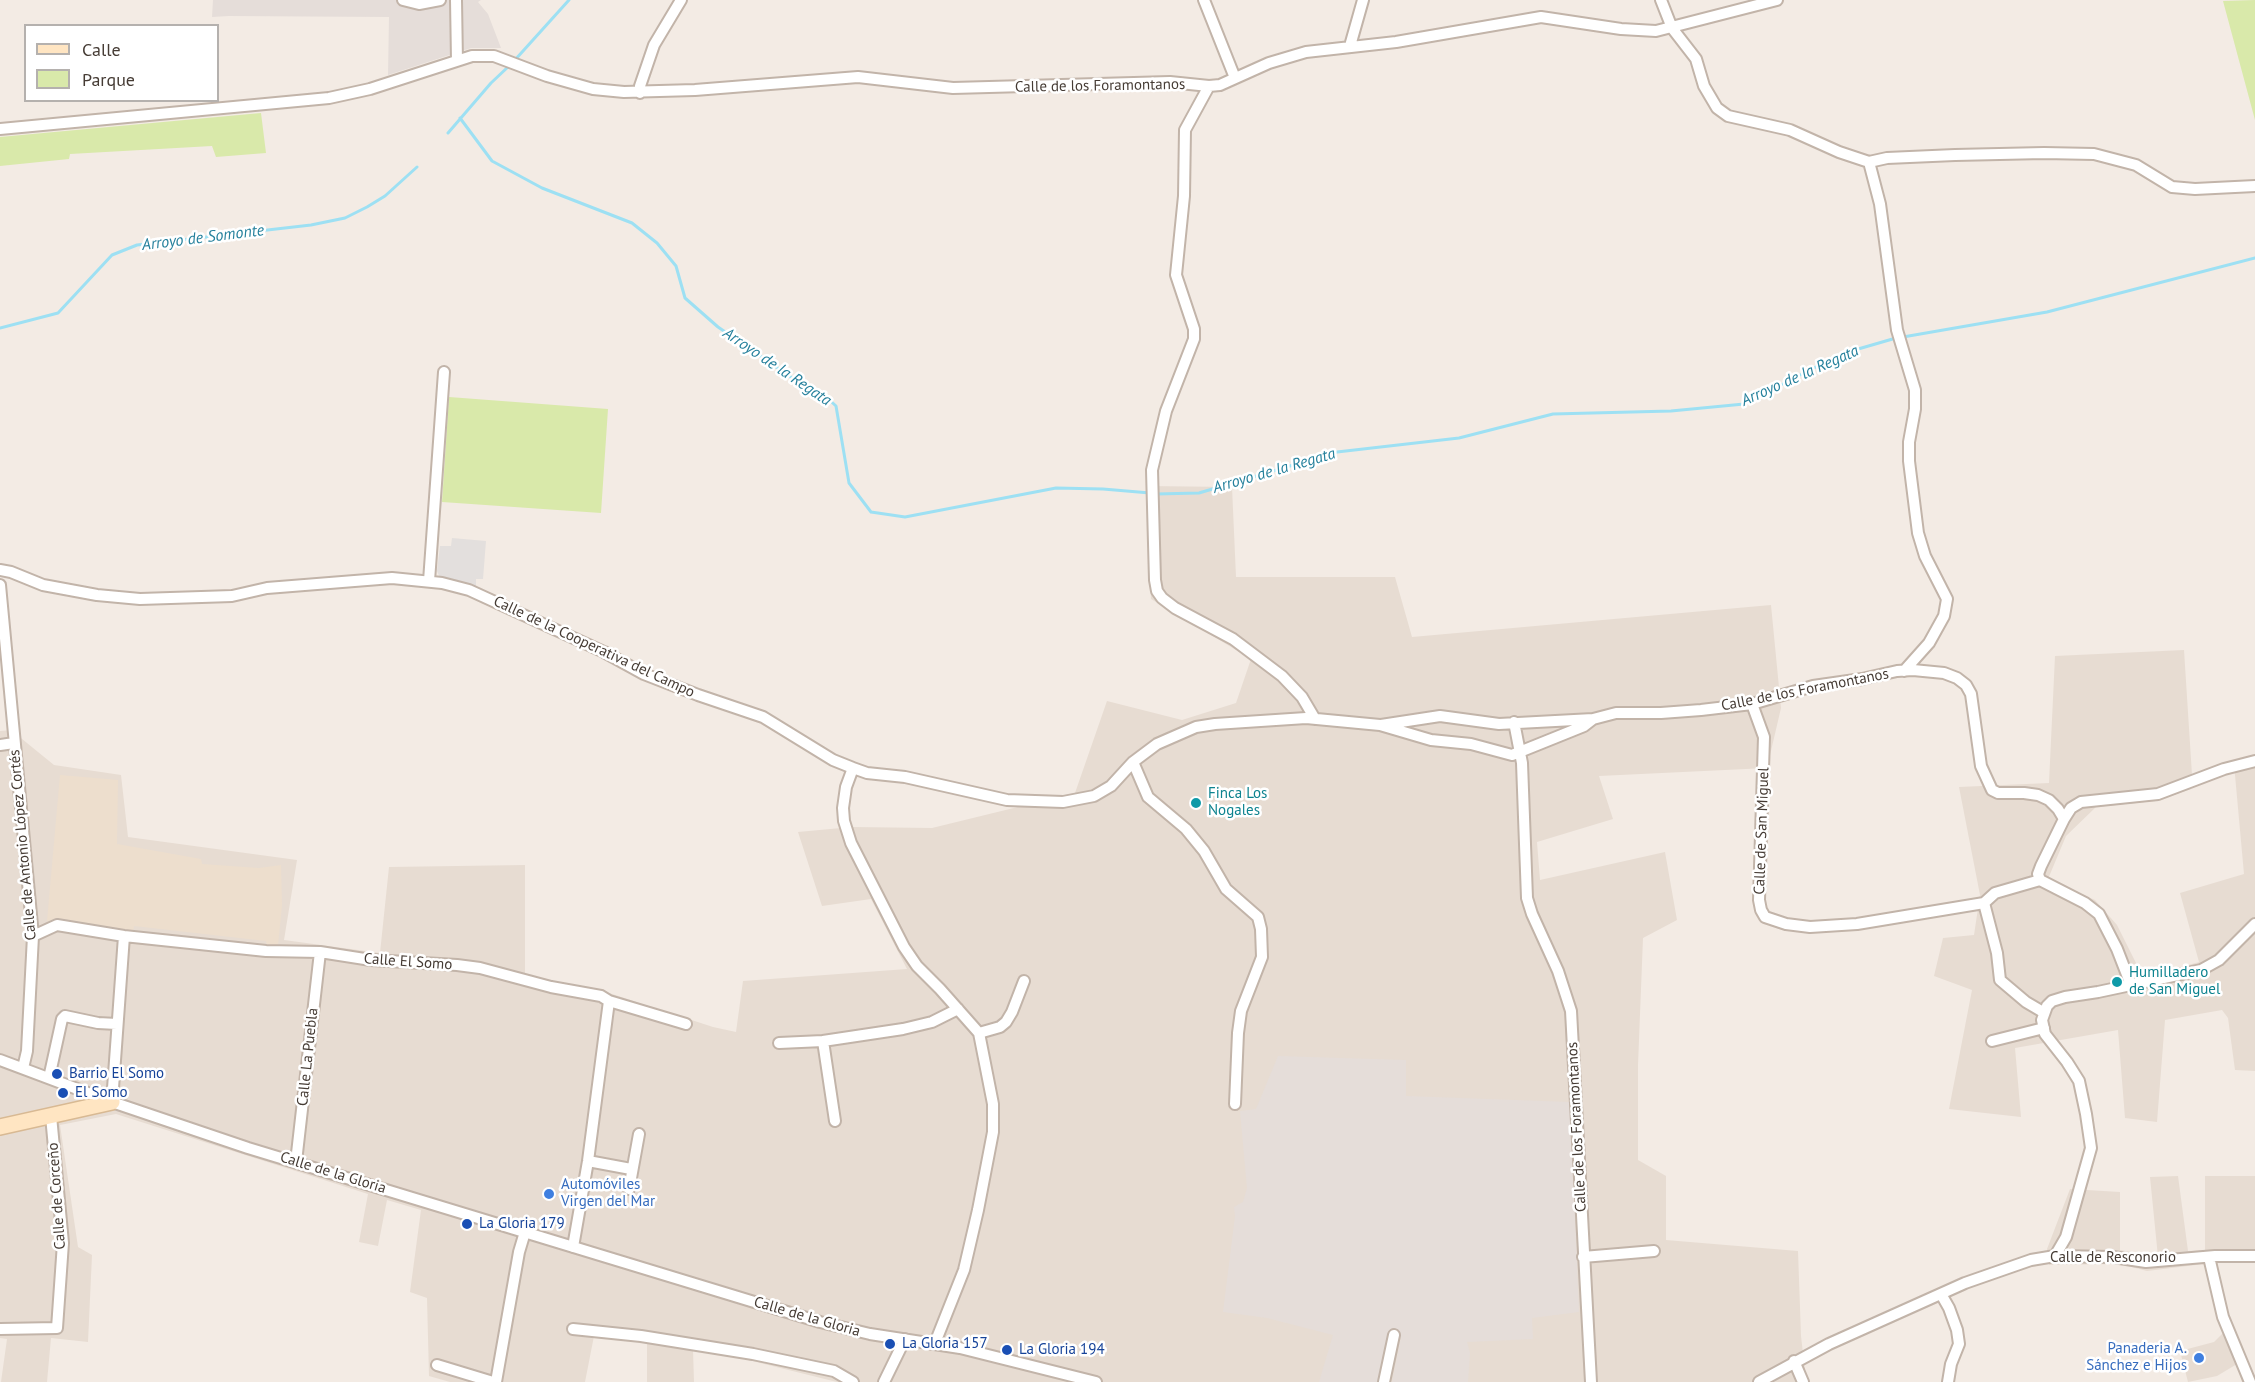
<!DOCTYPE html>
<html>
<head>
<meta charset="utf-8">
<style>
  body { margin:0 }
  #map { position:relative; width:2255px; height:1382px; overflow:hidden; background:#f3ebe4; font-family:"PT Sans",sans-serif }
  canvas { display:block }
  .legend { position:absolute; left:24px; top:24px; width:195px; height:78px; box-sizing:border-box; background:#fff; border:2px solid #b5b1ae; margin:0; padding:8px 10px; list-style:none; font-size:18px; color:#453b34 }
  .legend li { display:flex; align-items:center; gap:12px; height:30px }
  .legend b { width:30px; border:2px solid #b5b1ae }
</style>
</head>
<body>
<div id="map">
<canvas width="2255" height="1382"></canvas>
<ul class="legend">
<li><b style="height:8px;background:#ffe5c2"></b>Calle</li>
<li><b style="height:16px;background:#d9e9aa"></b>Parque</li>
</ul>
</div>
<script>
const c = document.querySelector('canvas').getContext('2d');
c.lineJoin = 'round';
function fill(path, color) { c.fillStyle = color; c.fill(path, 'evenodd'); }
const toPath = rows => new Path2D(rows.map(r => 'M' + r).join(''));
function trace(path, color, width, dash) { c.strokeStyle = color; c.lineWidth = width; c.lineCap = dash ? 'butt' : 'round'; c.setLineDash(dash || []); c.stroke(path); }
function write(font, color, halo, rows, align = 'center') {
  c.font = font + ' "PT Sans",sans-serif'; c.lineWidth = 5; c.setLineDash([]); c.textBaseline = 'middle'; c.strokeStyle = halo; c.fillStyle = color; for (const [text, x, y, turn = 0] of rows) {
    c.save(); c.translate(x, y); c.rotate((+turn || 0) * Math.PI / 180); c.textAlign = isNaN(turn) ? turn : align; if (halo) c.strokeText(text, 0, 0); c.fillText(text, 0, 0); c.restore();
  }
}
fill(toPath([
  [1146,486,1232,487,1236,577,1395,577,1412,637,1771,605,1781,708,1767,768,1599,776,1613,819,1537,842,1540,880,1665,852,1677,920,1643,938,1638,1065,1638,1160,1666,1176,1666,1240,1798,1251,1801,1336,1805,1371,1809,1382,837,1382,740,1358,693,1350,694,1382,647,1382,647,1341,594,1336,585,1382,450,1382,429,1376,427,1298,410,1292,421,1210,387,1200,378,1246,359,1242,368,1194,116,1114,60,1125,78,1247,92,1255,88,1342,51,1338,47,1382,1,1382,7,1339,0,1338,0,731,11,730,54,765,121,775,128,837,297,860,284,940,380,953,389,867,525,865,525,978,609,993,713,1027,736,1032,743,981,907,969,871,899,822,906,798,832,852,827,932,828,1075,793,1107,701,1182,720,1236,703,1251,659,1151,599],
  [2184,650,2192,775,2191,789,2156,801,2096,807,2066,836,2048,879,2095,900,2117,925,2142,975,2160,973,2199,962,2180,893,2244,874,2234,764,2255,758,2255,1071,2235,1070,2228,1018,2222,1010,2165,1020,2157,1122,2125,1118,2118,1030,2015,1048,2021,1117,1949,1109,1972,990,1934,976,1943,938,1974,935,1980,895,1959,787,2049,783,2055,656],
  [2178,1176,2188,1251,2205,1250,2205,1176,2255,1176,2255,1261,2217,1262,2230,1326,2251,1382,2242,1382,2237,1364,2217,1376,2188,1382,2180,1351,2214,1342,2223,1333,2204,1264,2147,1271,2120,1264,2049,1265,2047,1249,2070,1189,2120,1192,2120,1250,2158,1257,2150,1177]
]), '#e7dcd2');
fill(toPath([
  [213,0,481,0,478,2,488,14,501,48,471,48,388,75,389,17,229,16,212,17],
  [1278,1056,1406,1060,1406,1096,1570,1102,1579,1312,1532,1318,1533,1339,1467,1342,1470,1353,1468,1382,1392,1382,1401,1337,1390,1334,1379,1382,1319,1382,1333,1335,1267,1318,1223,1312,1235,1216,1234,1207,1243,1202,1247,1188,1240,1111,1256,1109]
]), '#e5ddd9');
fill(toPath([
  [60,775,118,780,117,844,201,859,202,864,259,868,281,865,282,905,278,945,267,945,266,941,134,926,133,931,47,921]
]), '#eddecd');
fill(toPath([
  [2255,0,2255,120,2223,1],
  [261,113,266,153,216,157,212,146,70,154,69,159,0,166,0,137],
  [449,397,608,409,601,513,442,502]
]), '#d9e9aa');
fill(toPath([
  [452,538,486,541,483,579,476,579,476,588,440,578,437,571,440,546,451,546]
]), '#e3dfdd');
trace(toPath([
  [514,61,569,0],
  [460,118,492,161,542,188,632,223,657,243,676,266,685,298,718,327,798,382,825,396,836,406,849,483,871,512,905,517,1056,488,1103,489,1150,493],
  [448,133,491,83,509,66],
  [0,328,58,313,112,255,137,245,311,225,345,218,367,207,385,196,417,167],
  [1903,337,2047,312,2255,258],
  [1156,494,1199,493,1337,452,1459,438,1553,414,1671,411,1744,404,1841,354,1896,338]
]), '#9de0f3', 3);
const minor = toPath([
  [403,0,419,4,440,0],
  [456,0,457,61],
  [1204,0,1235,78],
  [1661,0,1672,28,1696,59,1704,86,1717,108,1728,116,1790,130,1839,152,1869,162,1887,158,1955,155,2044,153,2094,154,2136,165,2172,187,2195,189,2255,186],
  [1350,46,1363,0],
  [1209,86,1185,130,1184,196,1176,275,1194,329,1194,339,1166,411,1152,470,1155,580,1157,591,1162,598,1175,608,1233,639,1282,676,1302,697,1315,719],
  [640,93,640,86,654,45,681,0],
  [0,129,329,98,370,89,472,56,494,56,547,76,593,89,624,92,695,90,858,77,953,88,1170,82,1209,86,1220,85,1269,63,1306,52,1396,42,1541,17,1621,29,1656,31,1777,0],
  [1869,162,1880,204,1897,330,1915,390,1915,409,1909,442,1909,461,1918,533,1925,556,1947,599,1944,616,1929,643,1904,671],
  [0,570,11,572,43,585,97,595,140,599,232,596,267,588,392,578,442,583,469,590,604,652,644,674,698,695,763,717,833,760,853,768,867,773,905,777,1007,800,1063,802,1094,796,1111,786,1133,762,1157,744,1196,727,1215,724,1306,718,1380,725,1431,740,1471,744,1512,755,1584,726,1593,719],
  [429,581,444,372],
  [0,585,33,936,27,1051,23,1068],
  [1752,704,1764,737,1759,900,1761,910,1765,917,1786,924,1810,927,1857,924,1984,903,1995,893,2040,880],
  [1514,722,1522,763,1527,898,1532,914,1558,971,1571,1011,1591,1382],
  [1381,725,1440,716,1499,724,1593,719,1616,713,1661,713,1701,710,1752,704,1813,686,1862,679,1897,671,1913,670,1944,673,1957,678,1966,685,1971,694,1981,766,1992,790,1998,793,2024,793,2038,795,2049,800,2058,809,2064,819],
  [0,745,14,743],
  [1133,762,1148,797,1186,829,1204,851,1226,889,1258,917,1261,929,1262,957,1241,1011,1238,1033,1235,1104],
  [853,768,846,787,843,808,844,821,851,843,904,947,917,966,940,989,979,1033,993,1104,993,1132,978,1210,964,1270,935,1343],
  [1984,903,1997,953,2000,980,2026,1002,2043,1012],
  [33,936,57,925,124,936,266,951,320,952,371,960,457,965,480,968,551,987,601,996,609,1001,686,1024],
  [2131,985,2117,949,2099,914,2085,903,2040,880,2038,874,2041,866,2064,819,2071,808,2081,802,2158,794,2224,769,2255,761],
  [979,1033,1000,1027,1006,1022,1012,1012,1024,981],
  [823,1041,835,1121],
  [1992,1041,2044,1028],
  [779,1043,823,1041,903,1029,932,1022,958,1009],
  [0,1060,112,1102,248,1148,820,1322,870,1334,960,1348,1096,1382],
  [49,1078,62,1019,65,1016,98,1023,117,1024],
  [112,1102,124,936],
  [588,1161,631,1169],
  [296,1162,320,952],
  [629,1189,639,1134],
  [573,1247,588,1161,609,1001],
  [2055,1256,2066,1237,2091,1148,2086,1114,2079,1081,2067,1062,2045,1034,2042,1020,2047,1006,2052,1001,2065,997,2098,992,2201,970,2219,960,2255,924],
  [1583,1257,1654,1251],
  [2209,1257,2223,1317,2250,1382],
  [1941,1294,1949,1308,1957,1330,1959,1344,1951,1364,1948,1382],
  [0,1329,57,1328,63,1243,51,1116],
  [573,1329,641,1336,753,1354,834,1371,853,1382],
  [1794,1361,1803,1382],
  [437,1365,493,1382],
  [496,1382,519,1252,525,1232],
  [884,1382,905,1339],
  [1384,1382,1394,1335],
  [1759,1382,1829,1344,1965,1283,2031,1260,2055,1256,2113,1257,2146,1262,2215,1256,2255,1256]
]);
const secondary = toPath([
  [0,1127,112,1102]
]);
trace(minor, '#c2b4a9', 14);
trace(secondary, '#d8b993', 18);
trace(minor, '#fff', 10);
trace(secondary, '#ffe5c2', 15);
for (const [x, y, r, color] of [
  [1196,803,6,"#0f9aa8"],
  [2117,982,6,"#0f9aa8"],
  [57,1074,6,"#1a4fb4"],
  [63,1093,6,"#1a4fb4"],
  [549,1194,6,"#3f7fe0"],
  [467,1224,6,"#1a4fb4"],
  [890,1344,6,"#1a4fb4"],
  [1007,1350,6,"#1a4fb4"],
  [2199,1358,6,"#3f7fe0"]
]) { const dot = new Path2D(); dot.arc(x, y, r, 0, 2 * Math.PI); c.fillStyle = color; c.fill(dot); trace(dot, '#fff', 2); }
write('15px', '#453b34', '#fff', [
  ["Calle de los Foramontanos",1100,86,-1],
  ["Calle de la Cooperativa del Campo",594,647,25],
  ["Calle de los Foramontanos",1805,690,-11],
  ["Calle de San Miguel",1762,831,-88],
  ["Calle de Antonio López Cortés",23,845,-95],
  ["Calle El Somo",408,962,4],
  ["Calle La Puebla",308,1057,-84],
  ["Calle de los Foramontanos",1577,1127,-93],
  ["Calle de la Gloria",333,1173,17],
  ["Calle de Corceño",57,1196,-94],
  ["Calle de Resconorio",2113,1258],
  ["Calle de la Gloria",807,1317,16]
]);
write('15px', '#0d838f', '#fff', [
  ["Finca Los",1208,794],
  ["Nogales",1208,811],
  ["Humilladero",2129,973],
  ["de San Miguel",2129,990]
], 'left');
write('15px', '#164399', '#fff', [
  ["Barrio El Somo",69,1074],
  ["El Somo",75,1093],
  ["La Gloria 179",479,1224],
  ["La Gloria 157",902,1344],
  ["La Gloria 194",1019,1350]
], 'left');
write('15px', '#366cbe', '#fff', [
  ["Automóviles",561,1185],
  ["Virgen del Mar",561,1202],
  ["Panaderia A.",2187,1349,"right"],
  ["Sánchez e Hijos",2187,1366,"right"]
], 'left');
write('italic 16px', '#25809c', '#fff', [
  ["Arroyo de Somonte",203,238,-7],
  ["Arroyo de la Regata",777,367,34],
  ["Arroyo de la Regata",1800,376,-24],
  ["Arroyo de la Regata",1274,471,-16]
]);
</script>
</body>
</html>
